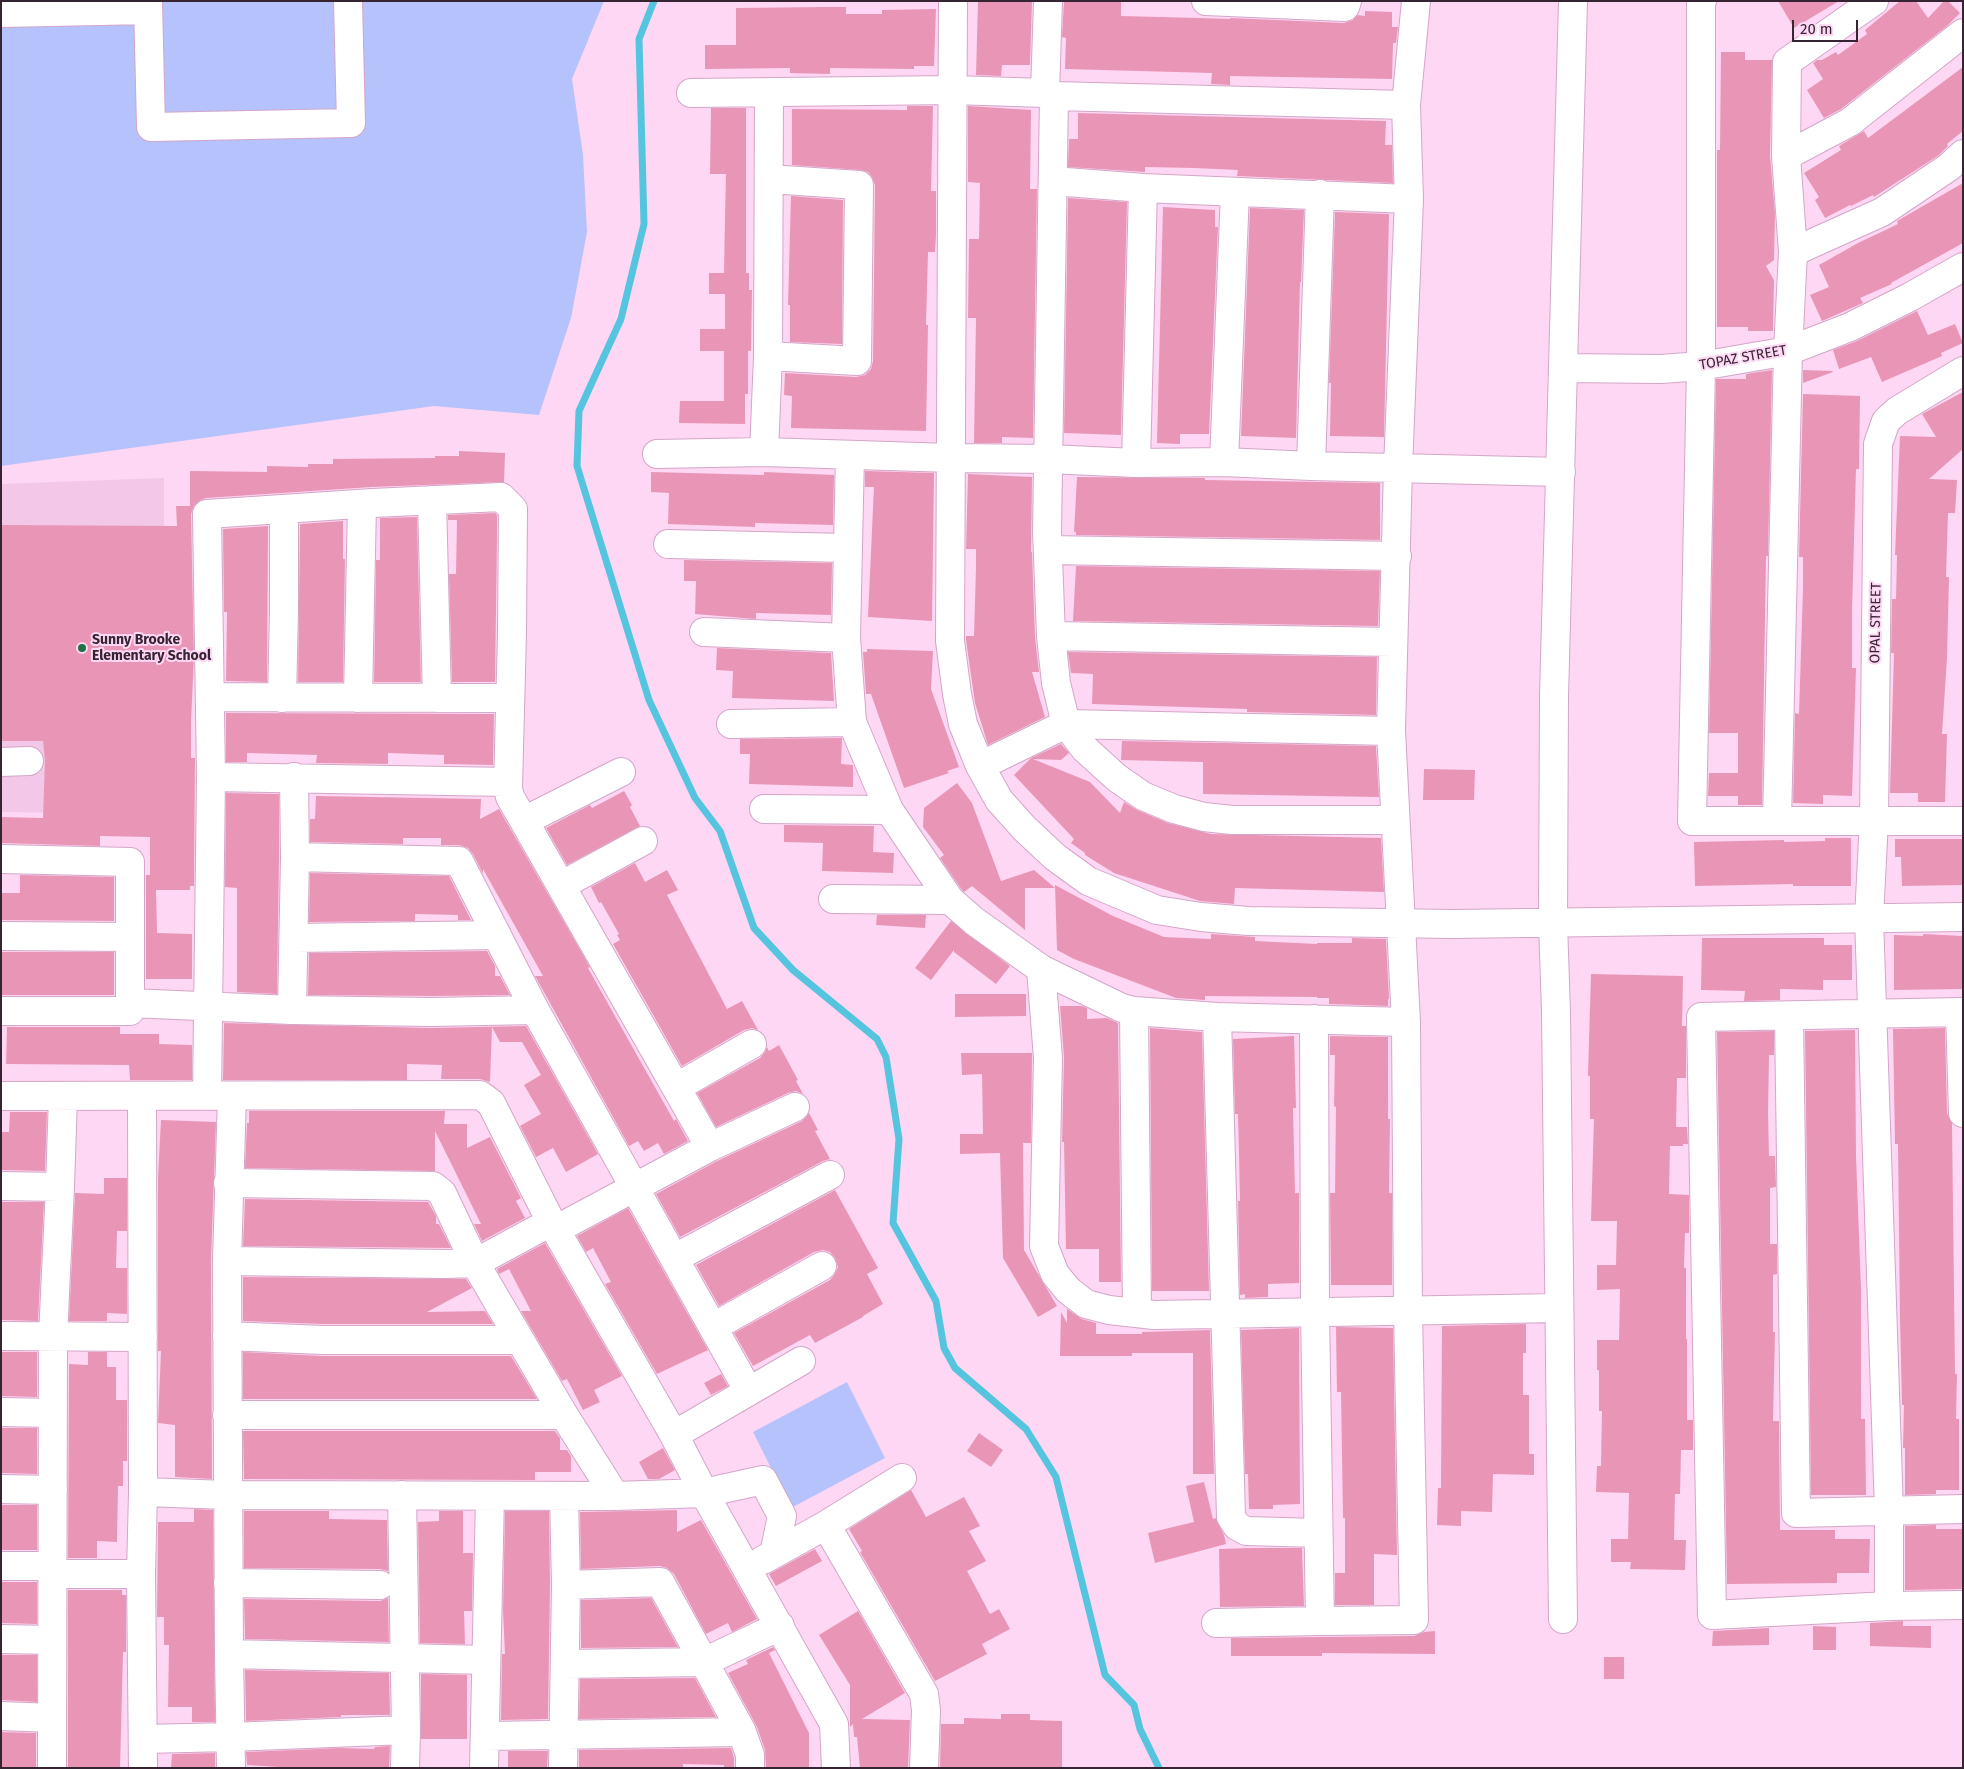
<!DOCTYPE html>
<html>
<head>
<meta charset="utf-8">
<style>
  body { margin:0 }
  #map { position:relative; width:1964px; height:1769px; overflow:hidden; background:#fed7f4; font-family:"Fira Sans",sans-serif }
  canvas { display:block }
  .frame { position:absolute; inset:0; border:2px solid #372432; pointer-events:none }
  .scale { position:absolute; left:1792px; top:20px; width:66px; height:22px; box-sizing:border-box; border:2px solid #372432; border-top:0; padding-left:6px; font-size:15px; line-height:18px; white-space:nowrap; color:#372432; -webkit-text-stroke:4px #fed7f4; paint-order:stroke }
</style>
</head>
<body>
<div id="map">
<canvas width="1964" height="1769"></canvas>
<div class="frame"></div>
<div class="scale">20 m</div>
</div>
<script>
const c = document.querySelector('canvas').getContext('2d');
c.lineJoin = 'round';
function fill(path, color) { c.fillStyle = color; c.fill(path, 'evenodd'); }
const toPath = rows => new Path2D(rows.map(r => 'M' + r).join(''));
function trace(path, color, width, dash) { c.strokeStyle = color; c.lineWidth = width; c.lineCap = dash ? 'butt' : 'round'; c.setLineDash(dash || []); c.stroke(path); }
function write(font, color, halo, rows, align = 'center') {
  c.font = font + ' "Fira Sans",sans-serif'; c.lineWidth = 4; c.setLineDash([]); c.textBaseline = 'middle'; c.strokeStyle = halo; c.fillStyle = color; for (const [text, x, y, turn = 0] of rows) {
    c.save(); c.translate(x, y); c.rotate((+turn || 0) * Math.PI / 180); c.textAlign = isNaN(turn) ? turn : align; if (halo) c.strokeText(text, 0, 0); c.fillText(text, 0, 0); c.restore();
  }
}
fill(toPath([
  [164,478,163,814,1,812,1,484]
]), '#f2c7e7');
fill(toPath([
  [1,1,604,1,572,79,583,155,587,232,571,318,539,415,434,406,1,466],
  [847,1382,885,1458,791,1508,753,1432]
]), '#b6c2fb');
trace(toPath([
  [654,1,639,39,644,224,621,319,579,411,577,466,649,700,695,798,720,831,754,928,793,970,877,1039,886,1057,899,1139,893,1223,936,1301,944,1348,955,1368,1026,1429,1056,1477,1105,1675,1134,1705,1140,1729,1159,1768]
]), '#55c5df', 7);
fill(toPath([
  [978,1,1032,1,1030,65,1002,65,1001,76,976,75],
  [1064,1,1121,1,1121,16,1199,18,1230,19,1230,18,1344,23,1353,20,1357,15,1365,16,1365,11,1392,12,1392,27,1398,27,1396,43,1393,43,1392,79,1230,76,1230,85,1211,84,1212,73,1065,69,1066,38,1062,37],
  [1778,1,1839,1,1794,28],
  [1900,1,1916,1,1928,18,1944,1,1948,1,1960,13,1947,26,1841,109,1824,118,1807,90,1823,79,1813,63,1817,60,1822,60,1836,52,1838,55,1867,34,1865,30],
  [824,7,846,7,846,14,882,14,882,10,936,9,934,66,914,66,914,69,830,68,830,74,790,73,790,68,705,69,705,45,736,45,736,8],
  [1721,52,1745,52,1745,60,1772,60,1770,156,1775,214,1774,260,1766,266,1774,280,1773,331,1748,331,1748,327,1717,327,1717,150,1720,150],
  [1963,67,1963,131,1947,144,1948,146,1939,155,1874,197,1873,195,1851,206,1850,205,1825,218,1815,200,1819,197,1804,173,1841,150,1839,146,1864,131,1868,138],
  [907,106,933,106,931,191,936,191,936,235,935,252,928,252,926,325,928,325,926,431,791,428,792,396,784,395,785,373,856,377,865,375,871,369,873,361,875,185,872,177,868,172,860,170,792,165,792,109,907,110],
  [968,106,1031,110,1030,189,1037,189,1033,438,1002,437,1002,443,974,443,976,318,968,318,969,239,979,239,980,183,968,182],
  [711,108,746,108,746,273,749,273,749,290,752,290,751,351,748,351,748,394,745,394,745,424,679,423,680,401,724,401,724,351,700,351,700,329,725,329,725,294,709,294,709,273,724,273,725,218,726,174,710,174],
  [1078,113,1386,121,1385,145,1392,145,1393,183,1237,176,1238,170,1194,168,1145,167,1145,172,1068,167,1069,139,1078,139],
  [1963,183,1963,243,1891,283,1892,284,1860,298,1863,303,1822,321,1810,295,1829,287,1819,265,1858,243,1898,224,1897,221],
  [791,196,843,200,842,344,790,342,790,305,788,305],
  [1068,198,1127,202,1121,435,1064,433],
  [1163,207,1215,210,1215,227,1218,227,1209,434,1180,434,1180,444,1157,443],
  [1250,208,1304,210,1301,282,1300,282,1296,438,1241,436],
  [1335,212,1389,214,1384,437,1330,436,1331,383,1329,383],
  [1917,311,1928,335,1955,324,1963,343,1941,353,1942,356,1882,382,1871,357,1839,369,1833,350,1857,341],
  [1772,370,1768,556,1766,556,1762,805,1738,805,1738,796,1708,796,1709,773,1738,773,1738,733,1709,733,1716,379,1746,379,1746,374],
  [1803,370,1832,371,1833,372,1803,383],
  [1963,392,1963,449,1929,479,1957,480,1955,513,1948,513,1946,577,1949,577,1947,658,1942,734,1947,734,1945,802,1918,802,1918,793,1890,793,1894,653,1891,653,1892,599,1896,599,1897,555,1895,555,1900,436,1936,437,1922,414],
  [1803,394,1860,396,1859,469,1856,469,1852,611,1852,668,1856,668,1852,796,1823,795,1823,804,1793,803,1795,713,1799,714,1803,588,1803,557,1799,557],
  [459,451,505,453,504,482,372,487,206,498,199,501,194,506,191,514,194,656,191,722,191,758,195,758,194,886,190,886,190,890,156,890,157,933,192,934,192,979,146,979,146,875,150,875,150,837,100,836,100,846,1,843,1,817,43,818,45,761,43,741,1,741,1,525,177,526,176,506,190,506,190,471,267,472,267,466,308,467,308,464,333,464,333,459,435,458,435,456,459,456],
  [865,471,934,473,932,621,868,617,874,487,865,487],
  [651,472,764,475,764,472,834,475,833,525,755,523,755,527,668,524,669,493,651,492],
  [968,474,1032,477,1031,552,1032,552,1035,637,1039,672,1032,672,1045,717,988,745,975,703,966,640,966,636,974,636,976,568,976,549,966,549],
  [1077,477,1205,478,1205,480,1380,483,1380,540,1076,535,1076,532,1074,532],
  [495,513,497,515,497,539,495,682,452,682,449,574,456,574,457,520,448,520,448,515],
  [417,517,421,682,374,682,376,560,380,560,380,518],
  [343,521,343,559,345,559,343,682,298,682,300,524],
  [268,526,267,682,226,681,227,612,224,612,223,529],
  [684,560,832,563,831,615,756,613,756,619,695,614,696,581,684,581],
  [1076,566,1380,571,1378,626,1073,621],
  [717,648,831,653,834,701,732,698,733,671,716,670],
  [867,649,933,651,931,689,959,767,947,771,949,773,904,788,871,694,866,694,863,652,867,652],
  [1068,652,1377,657,1376,715,1247,712,1247,709,1092,704,1093,674,1071,673],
  [226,713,494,714,493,765,444,764,444,755,388,753,388,764,316,763,317,755,247,753,247,762,226,762],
  [842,738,841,764,853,765,853,787,749,784,750,754,740,754,740,739],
  [1122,741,1376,746,1379,797,1203,794,1203,762,1121,760],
  [1061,744,1069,753,1061,760,1033,759,1090,782,1120,813,1124,802,1137,810,1168,823,1211,834,1381,838,1384,892,1235,888,1234,904,1200,901,1114,873,1085,855,1085,853,1071,843,1074,839,1014,775,1031,758],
  [1424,769,1475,770,1474,800,1423,800],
  [957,783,972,803,1001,881,1034,870,1055,888,1025,888,1025,930,972,886,964,892,962,890,940,858,944,855,923,827,924,808],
  [624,791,632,805,630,807,640,826,567,865,546,828,590,805,592,808],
  [226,793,279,794,279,857,277,994,237,992,237,888,225,887],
  [316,796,481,799,480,819,499,809,590,967,588,968,674,1121,676,1119,688,1141,664,1154,658,1143,644,1151,638,1141,629,1146,535,976,543,976,483,869,483,874,473,854,468,848,459,845,441,845,441,838,403,838,403,844,310,842,310,819,315,819],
  [784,825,874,826,873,852,894,853,893,873,822,871,823,843,784,842],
  [1825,838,1851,838,1851,886,1793,886,1793,884,1695,886,1694,842,1784,840,1784,842,1825,841],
  [1895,839,1963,839,1963,885,1902,886,1901,857,1895,857],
  [635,863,645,882,667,870,678,890,667,895,727,1009,742,1001,758,1030,752,1028,744,1030,682,1066,613,944,620,940,617,935,619,934,601,902,599,903,591,887],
  [310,873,449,876,471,920,458,920,458,915,415,914,415,921,309,922],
  [20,875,114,877,114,921,1,920,1,893,20,893],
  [1055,885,1113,916,1164,937,1211,939,1211,934,1255,937,1255,941,1317,944,1317,943,1352,943,1352,938,1386,939,1389,999,1388,999,1388,1006,1329,1004,1329,998,1317,998,1317,997,1205,996,1205,1000,1176,998,1074,959,1057,950],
  [877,915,926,915,925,928,876,925],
  [951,921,1010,966,996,984,954,952,954,950,931,980,915,968],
  [1923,934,1963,936,1963,989,1894,990,1894,935,1923,936],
  [1702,938,1824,938,1824,945,1852,945,1852,980,1823,980,1823,990,1780,989,1780,1000,1744,1001,1745,991,1701,990],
  [487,951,495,966,495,976,500,976,510,995,431,996,308,995,309,953],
  [1,952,114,952,114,995,1,995],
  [1591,974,1683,976,1682,1026,1686,1026,1686,1078,1677,1078,1676,1127,1687,1127,1688,1144,1683,1144,1683,1146,1670,1146,1669,1194,1689,1195,1689,1233,1685,1233,1684,1268,1686,1268,1686,1339,1687,1339,1687,1420,1693,1420,1693,1450,1681,1450,1680,1494,1675,1494,1674,1540,1686,1540,1685,1570,1630,1569,1631,1562,1611,1562,1611,1539,1628,1539,1629,1493,1596,1492,1597,1466,1601,1466,1602,1411,1599,1411,1599,1370,1597,1370,1597,1340,1619,1340,1620,1289,1597,1290,1597,1265,1616,1265,1617,1221,1591,1221,1594,1119,1590,1119,1590,1076,1588,1076],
  [955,994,1026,994,1026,1016,955,1017],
  [1060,1006,1082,1006,1087,1008,1087,1019,1107,1018,1118,1023,1121,1282,1099,1282,1099,1249,1066,1249,1064,1142,1062,1142,1064,1057],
  [224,1023,431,1028,526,1026,598,1154,566,1172,553,1148,536,1157,520,1126,541,1114,524,1085,541,1075,522,1042,500,1042,492,1027,490,1082,480,1079,441,1079,442,1065,407,1064,407,1080,223,1080],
  [7,1027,120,1027,120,1034,159,1034,159,1044,192,1045,192,1080,130,1080,129,1065,6,1064],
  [1150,1028,1202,1032,1209,1291,1152,1291],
  [1945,1028,1947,1113,1952,1123,1955,1374,1957,1374,1956,1419,1959,1419,1959,1490,1936,1490,1936,1494,1905,1495,1905,1448,1903,1448,1904,1405,1902,1405,1900,1319,1898,1144,1895,1144,1893,1029],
  [1855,1030,1856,1156,1861,1289,1861,1419,1865,1419,1866,1495,1811,1495,1805,1031],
  [1774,1031,1774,1055,1769,1055,1768,1113,1769,1156,1775,1156,1776,1187,1770,1188,1770,1244,1777,1244,1777,1274,1773,1275,1773,1332,1775,1332,1773,1421,1779,1421,1780,1530,1835,1530,1835,1539,1870,1539,1869,1573,1837,1573,1837,1583,1727,1584,1717,1032],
  [1294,1036,1296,1108,1293,1108,1295,1193,1299,1193,1299,1283,1268,1284,1268,1297,1245,1298,1245,1294,1240,1295,1238,1201,1240,1201,1239,1153,1238,1114,1235,1114,1233,1039],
  [1330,1036,1388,1037,1388,1119,1390,1119,1389,1193,1392,1193,1392,1285,1331,1285,1330,1193,1335,1193,1336,1107,1334,1106,1335,1055,1330,1055],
  [779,1045,798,1080,796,1081,803,1094,796,1091,788,1093,716,1127,697,1093,760,1058,765,1052,767,1047,769,1051],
  [961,1053,1032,1053,1031,1143,1023,1143,1024,1250,1057,1306,1038,1317,1003,1258,1000,1153,960,1154,960,1134,983,1134,982,1074,962,1075],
  [249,1111,445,1111,444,1124,467,1124,467,1148,490,1137,521,1198,516,1201,525,1218,482,1241,474,1224,481,1224,435,1131,435,1171,245,1168,247,1123,249,1123],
  [10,1112,47,1112,45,1171,1,1170,1,1132,9,1132],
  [809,1113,818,1130,815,1131,830,1159,823,1161,680,1237,656,1194,717,1161,802,1121],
  [161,1120,216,1122,211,1261,212,1479,175,1477,175,1425,158,1423,161,1351,158,1351,158,1178],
  [104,1178,127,1178,127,1231,117,1231,116,1268,127,1268,127,1314,107,1313,107,1321,69,1321,75,1193,104,1194],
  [835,1190,878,1268,867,1274,883,1304,863,1316,863,1317,815,1343,810,1335,753,1366,734,1333,830,1280,835,1274,838,1267,835,1258,830,1252,823,1250,814,1252,719,1306,696,1265],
  [245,1199,428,1202,436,1216,436,1224,439,1224,451,1248,243,1246],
  [1,1202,44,1202,38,1321,2,1320,1,1318],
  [628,1208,708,1350,657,1374,605,1284,611,1282,593,1248,586,1252,577,1236],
  [545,1243,622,1376,594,1390,600,1402,583,1410,567,1379,562,1381,521,1311,531,1311,509,1269,499,1274,497,1269],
  [243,1277,466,1279,472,1288,427,1312,485,1311,493,1324,323,1324,243,1321],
  [1067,1309,1082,1319,1096,1323,1096,1334,1142,1334,1142,1332,1210,1330,1214,1474,1193,1474,1193,1353,1132,1353,1132,1356,1060,1356,1061,1312,1067,1323],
  [1526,1324,1526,1353,1523,1353,1523,1395,1529,1395,1529,1454,1534,1454,1534,1475,1493,1474,1492,1512,1461,1511,1461,1526,1437,1525,1438,1488,1441,1488,1442,1326],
  [1336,1327,1393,1328,1397,1555,1374,1554,1374,1605,1335,1605,1335,1573,1345,1573,1345,1518,1343,1518,1341,1392,1337,1392],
  [1299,1328,1300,1504,1273,1505,1273,1509,1249,1509,1248,1474,1245,1474,1241,1330],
  [2,1352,37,1352,37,1397,1,1396],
  [88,1352,107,1352,107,1367,116,1367,116,1400,127,1400,127,1461,123,1461,123,1486,118,1486,117,1542,97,1541,97,1558,68,1558,69,1364,88,1365],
  [243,1352,323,1356,511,1356,537,1399,243,1399],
  [721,1374,728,1386,711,1395,704,1383],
  [1,1428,37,1428,37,1474,1,1473],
  [243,1431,555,1431,560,1438,560,1450,567,1450,571,1456,571,1472,535,1472,535,1480,244,1479],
  [979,1433,1003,1450,991,1467,967,1451],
  [663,1448,675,1470,659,1479,648,1479,639,1462],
  [1204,1482,1213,1519,1216,1518,1224,1535,1226,1544,1155,1563,1148,1533,1194,1522,1186,1486],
  [911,1490,926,1517,964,1497,980,1526,969,1531,986,1561,967,1571,990,1614,999,1609,1010,1629,982,1644,987,1654,935,1681,860,1552,862,1551,849,1529],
  [1,1505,37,1505,37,1550,1,1550],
  [194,1509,213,1510,215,1722,192,1722,192,1707,168,1707,169,1645,164,1645,164,1617,157,1617,158,1522,194,1522],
  [677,1510,677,1532,701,1520,757,1619,732,1632,728,1623,706,1634,674,1574,667,1568,660,1566,581,1569,580,1512],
  [244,1511,329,1511,329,1519,387,1520,388,1571,380,1569,244,1568],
  [439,1511,463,1511,463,1553,473,1553,472,1611,464,1611,465,1644,420,1643,418,1522,439,1521],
  [505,1511,549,1511,550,1585,548,1719,501,1720,502,1654,505,1654,503,1611],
  [1936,1525,1936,1529,1963,1529,1963,1589,1905,1590,1905,1526],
  [1252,1548,1302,1548,1304,1606,1220,1607,1219,1549],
  [815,1549,822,1561,776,1586,769,1574],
  [1,1582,37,1582,37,1624,1,1623],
  [68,1590,122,1590,122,1595,126,1595,126,1652,123,1652,120,1768,68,1768],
  [388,1598,389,1642,245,1639,244,1599,380,1601],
  [651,1598,678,1647,581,1648,581,1600],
  [858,1611,905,1693,862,1719,910,1720,908,1768,860,1768,857,1737,854,1737,853,1724,850,1727,850,1685,819,1635],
  [1903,1621,1903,1626,1931,1626,1931,1648,1870,1646,1870,1623],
  [1813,1626,1836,1627,1836,1650,1813,1650],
  [1769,1628,1769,1645,1712,1646,1713,1631],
  [1435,1631,1435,1654,1322,1653,1322,1656,1231,1656,1231,1638,1414,1636,1424,1632],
  [773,1647,775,1650,769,1653,809,1733,809,1768,766,1768,765,1750,757,1727,728,1673,748,1664,746,1660],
  [1,1655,37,1655,37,1702,1,1700],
  [1604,1657,1624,1657,1624,1679,1604,1679],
  [245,1670,389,1673,390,1715,341,1715,341,1717,246,1721],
  [421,1674,467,1675,467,1739,421,1739],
  [695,1678,716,1717,579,1719,580,1679],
  [1001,1714,1030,1714,1030,1720,1062,1721,1062,1768,940,1768,941,1724,964,1724,964,1718,1001,1719],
  [1,1732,36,1733,36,1768,1,1768],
  [390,1746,389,1768,295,1768,247,1765,246,1752,340,1748,374,1749,375,1747],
  [731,1748,734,1758,734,1768,724,1768,724,1765,683,1764,683,1767,579,1768,579,1750],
  [508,1751,548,1751,547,1768,508,1768],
  [215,1753,215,1768,171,1768,172,1754]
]), '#e996b6');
const minor = toPath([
  [148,1,151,127,351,123,348,1],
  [953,1,950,641,957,694,963,724,980,766,999,800,1024,828,1055,857,1088,881,1157,910,1201,917,1248,921,1453,924,1963,917],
  [1206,1,1345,7,1347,1],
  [1702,1,1701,3,1701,366,1692,821,1963,821],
  [1,13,148,10],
  [691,93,953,90,1045,93,1054,96,1406,105],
  [1045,93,1048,1],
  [1054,96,1047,531,1051,636,1056,683,1066,724,1085,749,1117,778,1143,796,1174,809,1204,817,1232,820,1395,820],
  [1786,156,1850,122,1963,33],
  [1053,181,1143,188,1409,199],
  [1793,252,1882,212,1949,167,1963,154],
  [768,356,857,361,859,185,769,179],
  [1564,368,1661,369,1701,366,1788,351,1850,327,1910,297,1963,267],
  [764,452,768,356,769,92],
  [657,454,764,452,951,458,1049,459,1136,463,1224,462,1311,466,1561,472],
  [850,455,846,638,852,722,889,810,950,900,974,921,1041,969,1122,1008,1134,1011,1217,1017,1406,1022],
  [1224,462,1235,192],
  [1136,463,1143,188],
  [1311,466,1320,194],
  [432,500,437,698],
  [668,544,847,548],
  [1049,550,1397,556],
  [704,632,846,638],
  [1051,636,1393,642],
  [211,697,510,698],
  [282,698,284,611,284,509],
  [358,698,362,504],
  [731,724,852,722],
  [1,762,29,761],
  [980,766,1066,724,1391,731],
  [211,777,508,782],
  [764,809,889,810],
  [524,821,710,1147,555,1230],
  [1777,821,1788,351,1793,252,1786,156,1787,62,1874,1],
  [295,857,459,861,535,1010,748,1390],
  [1,859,130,862,130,1003,292,1010,431,1012,535,1010],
  [562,885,643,841],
  [833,899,950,900],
  [1,936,130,937],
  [294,938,497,935],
  [1041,969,1048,1058,1044,1246,1055,1274,1068,1290,1086,1304,1109,1310,1154,1315,1559,1308],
  [292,1010,295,857,294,777],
  [1,1011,130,1011,130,1003],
  [1134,1011,1137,1313],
  [1960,1012,1963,1113],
  [1963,1012,1701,1017,1712,1615,1889,1606,1963,1605],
  [1217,1017,1231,1517,1237,1526,1246,1531,1318,1533],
  [1789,1017,1796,1513,1963,1509],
  [1314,1019,1315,1311,1320,1621,1414,1620,1408,1311,1406,1022,1391,731,1398,468,1409,199,1406,105,1416,1],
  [677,1087,752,1044],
  [207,1095,211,777,207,514,373,503,501,497,513,509,512,633,508,788,510,797,524,821,621,772],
  [1,1096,480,1095,491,1103,551,1222,674,1435,704,1493,834,1724,836,1768],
  [142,1096,143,1492,141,1574,143,1768],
  [710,1147,795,1107],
  [228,1183,433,1186,442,1193,475,1263,564,1415,615,1496],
  [1,1186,60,1187,53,1337,52,1768],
  [60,1187,63,1096],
  [675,1258,830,1175],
  [227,1261,445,1264,475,1263,551,1222],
  [713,1327,822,1266],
  [1,1336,143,1337],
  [227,1336,323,1340,520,1340],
  [1,1412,53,1413],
  [227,1415,564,1415],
  [674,1435,801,1361],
  [1,1489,53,1490],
  [143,1492,228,1495,615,1496,704,1493,763,1480,782,1516,774,1554],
  [402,1495,406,1730,405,1768],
  [826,1525,924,1694,926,1710,924,1768],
  [763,1560,826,1525,902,1478],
  [1,1566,53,1566],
  [53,1574,141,1574],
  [228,1583,380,1585],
  [1889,1606,1889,1511,1869,918,1874,820,1878,444,1886,421,1897,411,1963,371],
  [1563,1619,1556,1012,1553,923,1554,696,1573,1],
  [1216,1623,1320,1621],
  [1,1639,52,1640],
  [229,1654,486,1660],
  [565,1664,704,1662,660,1582,566,1585],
  [1,1716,52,1718],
  [485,1736,742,1732],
  [143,1739,231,1737,406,1730],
  [231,1768,229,1654,227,1261,232,1096],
  [484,1768,490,1496],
  [563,1768,566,1585,564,1496],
  [750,1768,750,1755,742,1732,704,1662,780,1626]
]);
trace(minor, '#d4a6c8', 30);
trace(minor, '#fff', 28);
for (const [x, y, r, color] of [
  [82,648,5,"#1d7346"]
]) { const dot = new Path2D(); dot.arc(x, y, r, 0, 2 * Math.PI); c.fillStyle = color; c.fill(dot); trace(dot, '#fed7f4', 2); }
write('14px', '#372432', '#fed7f4', [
  ["TOPAZ STREET",1743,358,-10],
  ["OPAL STREET",1876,623,-89]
]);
write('bold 14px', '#372432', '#fed7f4', [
  ["Sunny Brooke",92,640],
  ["Elementary School",92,656]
], 'left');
</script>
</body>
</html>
